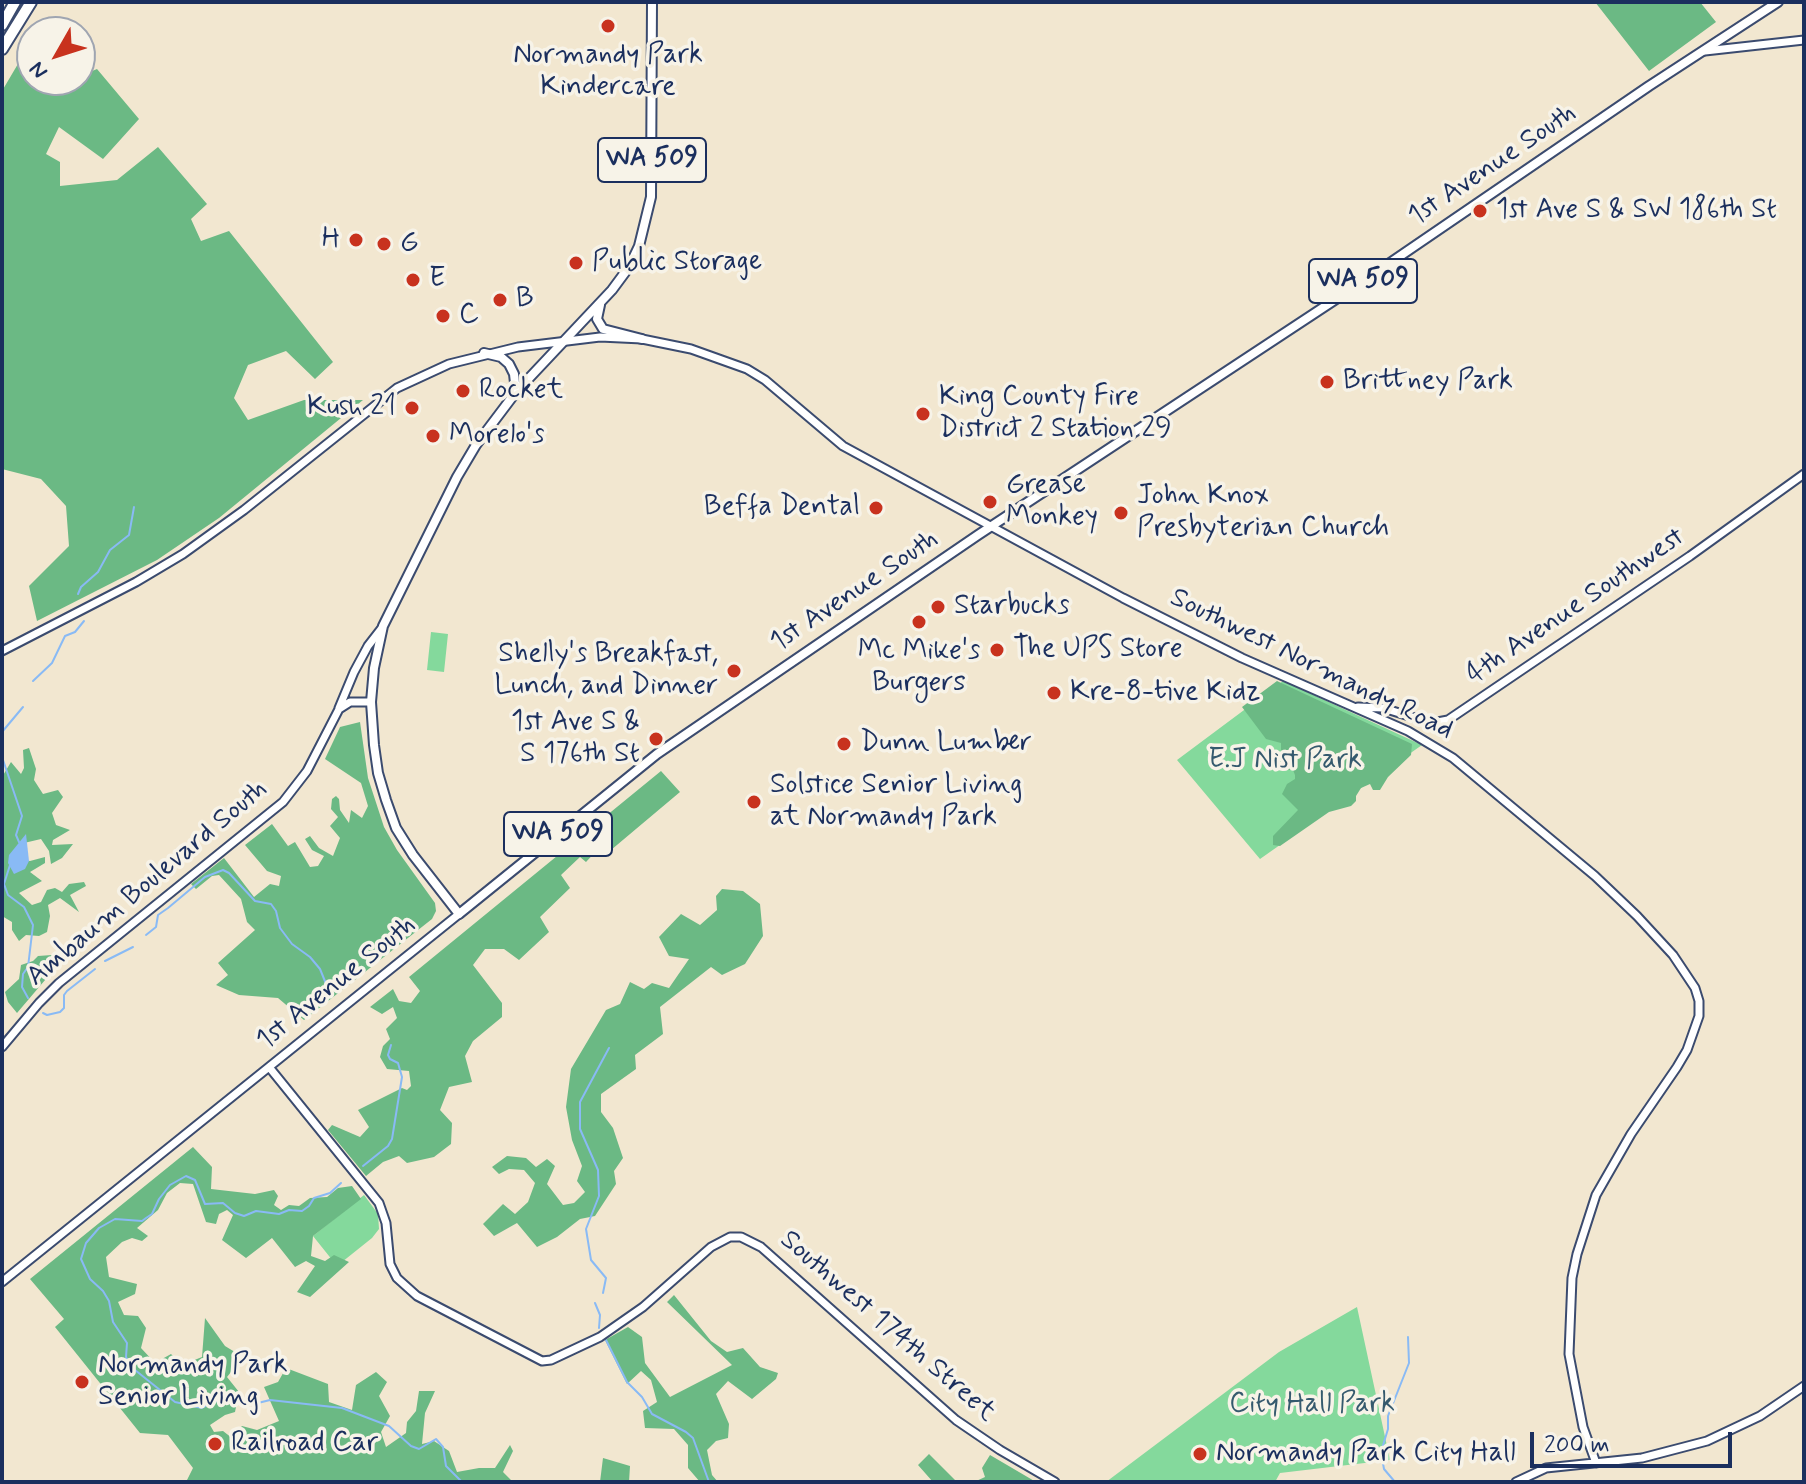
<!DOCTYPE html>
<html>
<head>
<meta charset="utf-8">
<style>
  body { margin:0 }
  #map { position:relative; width:1806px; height:1484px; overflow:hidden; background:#f2e7d0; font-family:Mynerve,sans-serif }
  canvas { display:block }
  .frame { position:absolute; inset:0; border:4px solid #1b2f5e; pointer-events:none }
  .north { position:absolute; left:16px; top:16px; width:80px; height:80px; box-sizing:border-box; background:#f7f3e8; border:2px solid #9fa5b1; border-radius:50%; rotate:231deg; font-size:22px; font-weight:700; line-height:32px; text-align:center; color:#1b2f5e }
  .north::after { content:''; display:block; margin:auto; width:28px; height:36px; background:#c8321e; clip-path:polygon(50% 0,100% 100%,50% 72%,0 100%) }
  .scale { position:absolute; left:1530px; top:1432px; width:202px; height:36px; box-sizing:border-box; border:4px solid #1b2f5e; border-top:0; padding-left:10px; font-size:24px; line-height:28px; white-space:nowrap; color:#1b2f5e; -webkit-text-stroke:6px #f7f3e8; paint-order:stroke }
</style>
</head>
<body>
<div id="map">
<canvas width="1806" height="1484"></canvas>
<div class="frame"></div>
<div class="north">N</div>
<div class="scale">200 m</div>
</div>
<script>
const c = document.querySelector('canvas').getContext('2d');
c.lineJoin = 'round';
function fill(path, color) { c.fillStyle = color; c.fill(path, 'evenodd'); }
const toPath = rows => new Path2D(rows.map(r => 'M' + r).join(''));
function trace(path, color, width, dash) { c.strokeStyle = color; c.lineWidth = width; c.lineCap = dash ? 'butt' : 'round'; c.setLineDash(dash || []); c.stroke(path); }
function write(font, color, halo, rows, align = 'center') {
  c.font = font + ' Mynerve,sans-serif'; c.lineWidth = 7; c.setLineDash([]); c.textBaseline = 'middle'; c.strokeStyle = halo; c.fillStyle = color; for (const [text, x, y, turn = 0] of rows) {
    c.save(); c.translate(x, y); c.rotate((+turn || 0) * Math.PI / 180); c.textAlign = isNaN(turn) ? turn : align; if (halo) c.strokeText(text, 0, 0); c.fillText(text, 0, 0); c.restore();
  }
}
fill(toPath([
  [431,632,448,634,444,672,427,670],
  [1283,681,1422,745,1260,859,1177,760],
  [364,1195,378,1214,379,1229,372,1238,337,1266,313,1236],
  [1357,1307,1390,1460,1280,1473,1275,1482,1106,1482,1279,1352]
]), '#84d99c');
fill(toPath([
  [1595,2,1700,2,1716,22,1649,71],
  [25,52,32,60,32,80,50,80,56,86,70,80,80,80,80,76,97,69,139,119,103,159,59,127,46,154,60,162,60,186,117,180,158,147,207,204,191,219,201,241,229,231,333,362,315,379,286,351,248,365,234,398,248,420,304,400,363,400,219,518,157,560,37,621,29,586,69,546,66,506,41,479,2,469,2,91],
  [1277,681,1412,744,1411,755,1388,777,1380,790,1373,790,1370,784,1361,788,1356,796,1356,801,1351,806,1329,812,1280,846,1273,845,1273,836,1298,810,1282,794,1287,784,1295,779,1295,775,1293,770,1286,770,1281,761,1281,743,1266,739,1242,707],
  [360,722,368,778,384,827,397,850,435,903,436,911,432,919,304,1020,278,998,239,995,216,985,228,975,218,963,255,930,247,922,241,899,219,875,212,876,196,889,191,884,224,858,254,897,270,884,279,886,281,876,267,871,245,845,272,824,288,846,295,842,310,867,318,866,324,856,312,850,305,839,310,836,319,848,333,856,340,838,330,826,338,817,331,809,332,799,336,796,339,799,340,810,349,823,351,810,362,818,368,806,361,783,325,759,340,727],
  [29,748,36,769,34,780,43,794,58,790,63,797,52,813,56,825,70,830,53,840,52,845,73,844,62,858,51,864,49,851,41,839,24,843,17,859,30,861,45,857,45,863,30,872,42,881,19,893,32,905,41,902,47,890,55,888,62,892,69,884,84,882,86,886,70,895,79,912,60,898,48,905,50,916,47,932,39,936,26,935,19,941,12,930,12,922,2,916,2,777,11,762,21,774,24,768,23,750],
  [661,771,680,792,611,850,600,847,586,862,580,857,561,875,570,888,540,917,549,932,519,960,504,949,485,949,473,965,502,1003,502,1017,473,1041,465,1056,472,1082,449,1087,440,1110,452,1123,451,1144,434,1157,407,1163,399,1156,383,1162,366,1176,328,1130,332,1125,360,1137,369,1127,358,1110,402,1088,407,1090,411,1086,409,1071,387,1069,380,1057,383,1046,390,1039,386,1029,397,1018,393,1007,382,1014,370,1007,393,989,399,1001,411,1003,420,991,409,977],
  [722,889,743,891,760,904,763,936,745,964,722,975,711,967,660,1007,663,1034,635,1055,636,1069,601,1094,601,1112,613,1128,623,1158,614,1171,616,1184,595,1216,580,1219,557,1237,537,1247,517,1223,494,1236,483,1224,503,1204,515,1214,528,1202,535,1183,524,1170,509,1169,499,1174,492,1167,507,1156,526,1158,536,1167,547,1159,555,1166,547,1184,563,1205,574,1203,585,1192,577,1181,582,1166,572,1140,566,1107,571,1069,606,1010,620,1004,630,982,644,989,652,983,669,988,689,959,669,956,659,937,681,914,700,925,717,910,716,896],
  [52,955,60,967,51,973,17,1013,8,1002,5,992,19,979,21,965,33,961,38,956],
  [193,1147,212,1167,211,1189,255,1194,274,1190,278,1196,274,1205,281,1210,289,1205,299,1206,310,1198,327,1197,338,1188,352,1186,361,1199,313,1236,311,1256,325,1261,334,1255,349,1262,310,1297,297,1292,315,1266,306,1261,295,1267,272,1238,246,1258,222,1240,233,1215,227,1210,219,1214,216,1224,206,1222,193,1184,180,1183,167,1193,158,1210,137,1228,148,1236,142,1241,132,1238,122,1242,106,1257,109,1277,137,1284,135,1294,118,1302,124,1315,138,1316,146,1328,141,1348,155,1363,171,1354,182,1365,202,1357,205,1318,225,1346,243,1357,227,1377,239,1392,235,1412,225,1415,210,1425,214,1432,223,1431,232,1438,242,1426,257,1430,279,1421,264,1387,278,1382,286,1368,328,1384,329,1402,352,1410,356,1385,376,1372,387,1382,379,1396,390,1416,381,1432,386,1447,406,1433,407,1422,416,1411,419,1391,435,1391,425,1413,422,1444,434,1441,449,1451,457,1472,479,1468,495,1468,510,1445,513,1451,503,1472,513,1482,186,1482,193,1468,168,1435,140,1433,55,1327,64,1319,30,1279],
  [674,1295,711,1341,727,1352,743,1348,760,1367,778,1373,776,1379,752,1399,728,1381,716,1394,729,1424,728,1438,716,1441,707,1450,712,1475,718,1482,700,1482,688,1468,688,1445,674,1429,645,1428,643,1411,657,1402,651,1380,641,1371,627,1384,605,1340,628,1327,642,1337,645,1363,670,1397,732,1365,667,1302],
  [929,1454,957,1482,933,1482,918,1465],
  [990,1455,1036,1482,974,1482,985,1477,982,1468],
  [603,1458,630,1466,629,1482,600,1482]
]), '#6bb984');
fill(toPath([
  [26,834,29,861,25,869,14,874,8,863,9,855]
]), '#89baf5');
trace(toPath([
  [78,594,81,587,98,572,110,550,129,535,134,507],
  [33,681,52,663,65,636,75,632,84,621],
  [2,732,23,707],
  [2,757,22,816,16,835,19,842],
  [10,865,4,884,8,895,24,907,33,925,28,967,23,974,22,987,28,998],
  [146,935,156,927,158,915,168,908,205,877,223,870,229,873,255,901,271,904,276,911,280,928,292,944,310,957,320,969,331,996],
  [105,961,133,947],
  [43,1013,47,1015,60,1012,64,1008,64,995,67,991,95,969],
  [363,1166,388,1146,392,1139,402,1077,398,1063,390,1059,388,1055,391,1045],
  [341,1183,330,1193,314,1198,309,1206,302,1211,289,1210,279,1214,256,1211,244,1216,235,1213,223,1203,205,1204,195,1180,186,1176,170,1185,159,1199,152,1214,146,1218,142,1221,115,1219,99,1228,86,1243,81,1259,90,1279,103,1291,109,1301,113,1322,127,1343,126,1357,130,1366,175,1402,202,1408,214,1401,254,1404,270,1400,342,1408,389,1426,411,1446,419,1449,436,1439,443,1447,446,1466,462,1482],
  [603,1293,606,1278,591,1260,586,1229,599,1196,598,1170,580,1129,580,1102,609,1048],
  [595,1303,600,1315,599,1328],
  [606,1340,627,1382,642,1397,652,1414,686,1432,693,1438,709,1482],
  [1395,1482,1384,1469,1381,1452,1388,1429,1388,1416,1409,1363,1408,1337]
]), '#89baf5', 2);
const secondary = toPath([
  [1705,51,1804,40],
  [2,651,136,582,183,554,244,510,397,388,449,364,518,347,600,337,642,339,691,349,747,369,765,380,843,446,1123,598,1242,658,1408,731,1453,758,1595,876,1637,916,1673,955,1695,988,1699,1001,1699,1016,1687,1050,1677,1067,1631,1134,1596,1195,1577,1254,1572,1278,1569,1354,1583,1427,1596,1463],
  [1358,707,1383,708,1432,723,1448,720,1690,556,1804,474],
  [339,708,354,672,368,646,382,628],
  [2,1047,39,1003,59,983,283,802,307,771,339,709,350,702,371,702],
  [269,1067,379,1203,386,1223,390,1264,397,1278,417,1296,542,1361,551,1360,600,1337,643,1307,711,1247,730,1237,741,1237,761,1247,956,1420,1000,1450,1055,1482],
  [2,1282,459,914],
  [1516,1482,1546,1468,1642,1458,1707,1441,1760,1416,1804,1386]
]);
const primary = toPath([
  [652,2,651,197,639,246,629,267,612,290,516,392,476,445,457,477,383,626,374,668,371,702,374,745,378,773,386,800,396,828,413,855,459,914,657,754,978,535,1365,280,1649,86,1778,2],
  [600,305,597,319,603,329,642,339],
  [484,353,501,357,509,364,514,374,516,392]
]);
const highway = toPath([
  [2,25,15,2],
  [2,49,31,2]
]);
trace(secondary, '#3b4b6f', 11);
trace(primary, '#3b4b6f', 12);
trace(highway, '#3b4b6f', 14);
trace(secondary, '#fff', 7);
trace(primary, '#fff', 8);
trace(highway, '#fff', 10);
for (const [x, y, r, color] of [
  [608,26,8,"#c8321e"],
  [1480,211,8,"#c8321e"],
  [356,240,8,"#c8321e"],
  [384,244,8,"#c8321e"],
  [576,263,8,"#c8321e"],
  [413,280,8,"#c8321e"],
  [500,300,8,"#c8321e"],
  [443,316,8,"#c8321e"],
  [1327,382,8,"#c8321e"],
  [463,391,8,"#c8321e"],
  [412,408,8,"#c8321e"],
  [923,414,8,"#c8321e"],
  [433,436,8,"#c8321e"],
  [990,502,8,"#c8321e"],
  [876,508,8,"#c8321e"],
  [1121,513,8,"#c8321e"],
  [938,607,8,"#c8321e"],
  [919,622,8,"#c8321e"],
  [997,650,8,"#c8321e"],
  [734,671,8,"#c8321e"],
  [1054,693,8,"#c8321e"],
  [656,739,8,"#c8321e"],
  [844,744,8,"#c8321e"],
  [754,802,8,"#c8321e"],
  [82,1382,8,"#c8321e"],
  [215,1444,8,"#c8321e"],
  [1200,1454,8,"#c8321e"]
]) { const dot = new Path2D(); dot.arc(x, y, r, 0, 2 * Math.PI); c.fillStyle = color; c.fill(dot); trace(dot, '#f7f3e8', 3); }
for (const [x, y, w] of [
  [652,160,108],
  [1363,281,108],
  [558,834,108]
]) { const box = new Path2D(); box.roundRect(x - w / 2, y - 22, w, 44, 6); c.fillStyle = '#f7f3e8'; c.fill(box); trace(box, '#1b2f5e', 2); }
write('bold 26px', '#1b2f5e', null, [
  ["WA 509",652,160],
  ["WA 509",1363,281],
  ["WA 509",558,834]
]);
write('28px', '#1b2f5e', '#f7f3e8', [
  ["Normandy Park",608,56,"center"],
  ["Kindercare",608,88,"center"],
  ["1st Ave S & SW 186th St",1496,211],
  ["H",340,240,"right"],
  ["G",400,244],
  ["Public Storage",592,263],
  ["E",429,280],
  ["B",516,300],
  ["C",459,316],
  ["Brittney Park",1343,382],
  ["Rocket",479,391],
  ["King County Fire",939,398],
  ["District 2 Station 29",939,430],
  ["Kush 21",396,408,"right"],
  ["Morelo's",449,436],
  ["Grease",1006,486],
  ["Monkey",1006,518],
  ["John Knox",1137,497],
  ["Presbyterian Church",1137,529],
  ["Beffa Dental",860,508,"right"],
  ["Starbucks",954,607],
  ["The UPS Store",1013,650],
  ["Mc Mike's",919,652,"center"],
  ["Burgers",919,684,"center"],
  ["Shelly's Breakfast,",718,655,"right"],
  ["Lunch, and Dinner",718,687,"right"],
  ["Kre-8-tive Kidz",1070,693],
  ["1st Ave S &",640,723,"right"],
  ["S 176th St",640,755,"right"],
  ["Dunn Lumber",860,744],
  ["Solstice Senior Living",770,786],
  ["at Normandy Park",770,818],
  ["Normandy Park",98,1366],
  ["Senior Living",98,1398],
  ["Railroad Car",231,1444],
  ["Normandy Park City Hall",1216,1454]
], 'left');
write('28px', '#1b2f5e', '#f7f3e8', [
  ["1st Avenue South",1493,166,-34],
  ["1st Avenue South",855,592,-34],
  ["4th Avenue Southwest",1576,607,-34],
  ["Southwest Normandy Road",1311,665,26],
  ["Ambaum Boulevard South",148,884,-40],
  ["1st Avenue South",337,984,-39],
  ["Southwest 174th Street",887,1327,41]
]);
write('28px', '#355a6e', '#f7f3e8', [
  ["E.J Nist Park",1285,761],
  ["City Hall Park",1312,1405]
]);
</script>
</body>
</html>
